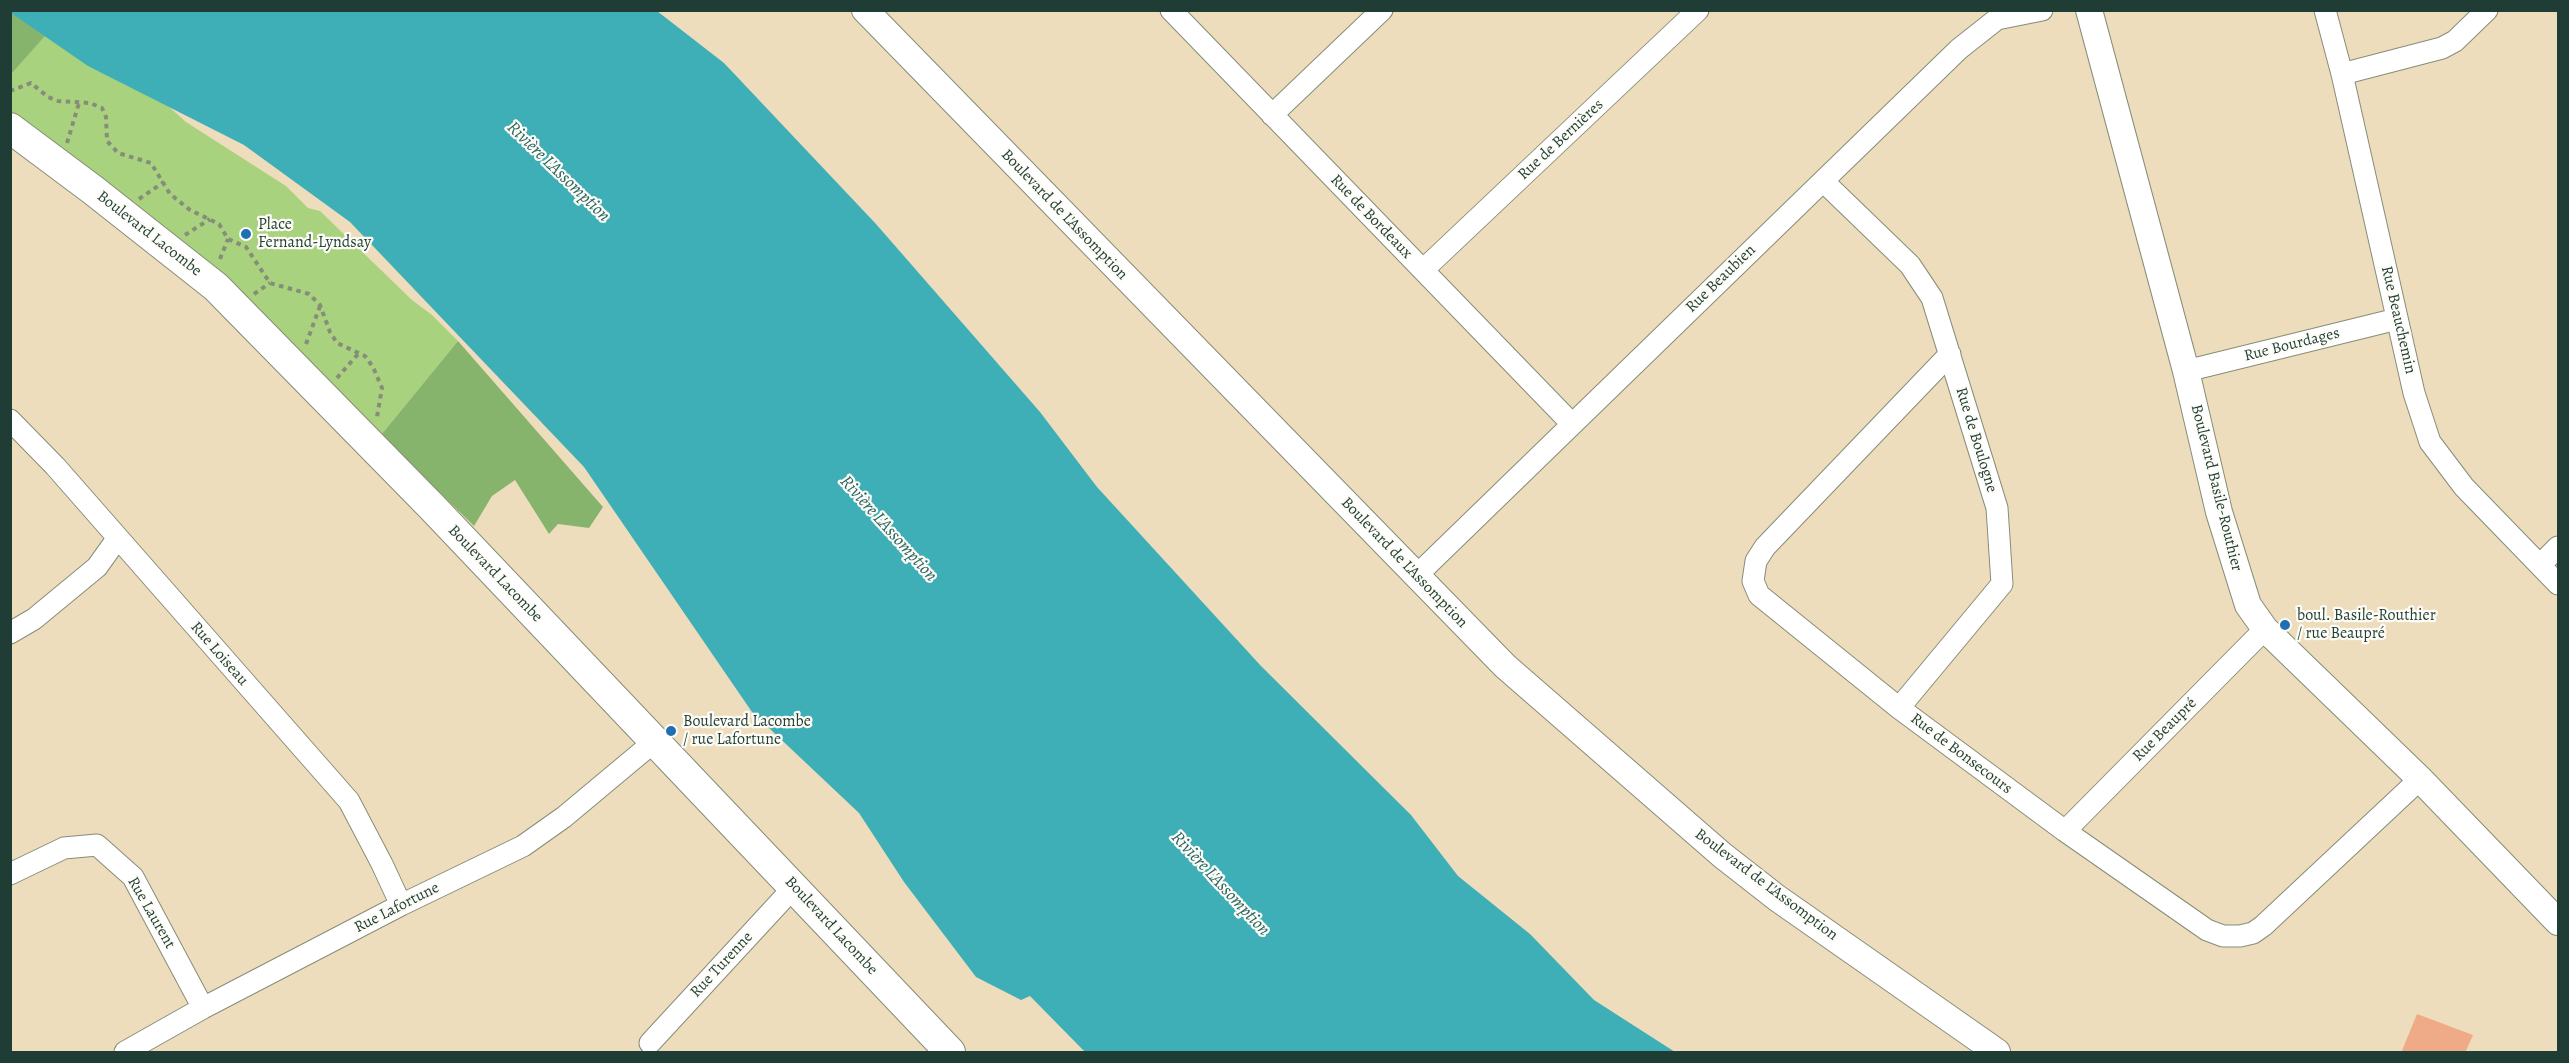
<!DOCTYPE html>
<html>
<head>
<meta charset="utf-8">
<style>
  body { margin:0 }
  #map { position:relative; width:2569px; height:1063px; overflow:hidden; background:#eeddbc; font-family:Alegreya,serif }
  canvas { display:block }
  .frame { position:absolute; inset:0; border:12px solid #1f3d34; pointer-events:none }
</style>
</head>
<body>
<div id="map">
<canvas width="2569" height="1063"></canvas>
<div class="frame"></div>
</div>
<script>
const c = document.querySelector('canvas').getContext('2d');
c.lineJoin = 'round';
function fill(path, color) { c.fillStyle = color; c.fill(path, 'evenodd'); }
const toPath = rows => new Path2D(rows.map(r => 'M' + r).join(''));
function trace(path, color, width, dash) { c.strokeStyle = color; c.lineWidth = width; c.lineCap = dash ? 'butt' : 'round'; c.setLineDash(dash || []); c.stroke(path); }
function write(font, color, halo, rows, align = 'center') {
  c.font = font + ' Alegreya,serif'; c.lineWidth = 4.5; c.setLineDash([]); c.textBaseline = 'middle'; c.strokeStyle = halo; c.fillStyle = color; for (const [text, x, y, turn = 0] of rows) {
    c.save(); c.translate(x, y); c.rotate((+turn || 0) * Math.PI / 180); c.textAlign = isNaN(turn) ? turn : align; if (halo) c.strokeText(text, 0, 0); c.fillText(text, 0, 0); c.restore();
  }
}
fill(toPath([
  [54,26,149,89,186,122,286,186,308,208,320,211,412,300,432,315,458,341,372,446,216,287,11,128,10,74]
]), '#a9d27e');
fill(toPath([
  [11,11,54,26,11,74],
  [458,341,603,507,589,528,558,524,549,534,515,480,492,496,474,526,381,435]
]), '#86b46d');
fill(toPath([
  [10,11,657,11,724,63,876,224,1040,412,1097,487,1261,666,1411,815,1458,876,1530,934,1594,1000,1675,1052,1085,1052,1030,996,1021,1000,976,977,904,882,859,813,752,712,584,467,350,222,244,145,88,66,11,13]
]), '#3eafb7');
fill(toPath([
  [2417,1014,2473,1035,2465,1053,2401,1053]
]), '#efaa87');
const minor = toPath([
  [1171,10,1572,424],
  [2325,10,2342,74,2414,393,2430,442,2464,487,2558,584],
  [2342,74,2442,48,2455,41,2487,10],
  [1272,115,1382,10],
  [1823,181,1910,265,1932,298,1997,508,2002,584,1899,708],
  [1423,270,1698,10],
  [1950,354,1765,547,1756,561,1753,581,1759,595,1899,708,2065,831,2207,930,2223,936,2240,936,2253,933,2263,926,2420,779],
  [2186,371,2397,319],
  [10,420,55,466,349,801,382,864,401,905],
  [2540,565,2558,547],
  [1416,576,1959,49,1997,19,2042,10],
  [10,633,34,619,97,567,117,539],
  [2065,831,2265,629],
  [10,874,64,848,97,845,133,877,203,1008],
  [650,1043,794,887],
  [125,1052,203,1008,401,905,523,846,564,817,655,741]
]);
const tertiary = toPath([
  [865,10,1505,666,1722,855,1777,898,1997,1052],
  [2089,10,2186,371,2219,512,2248,605,2265,629,2420,779,2558,922]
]);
const secondary = toPath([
  [10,128,93,190,216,287,432,507,950,1052]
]);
trace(minor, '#868d78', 23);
trace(tertiary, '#868d78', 28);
trace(secondary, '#868d78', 32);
trace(toPath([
  [10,91,31,83,48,97,58,101,90,103,102,108,106,117,107,141,118,153,151,163,170,194,190,210,219,224,228,239,246,247,270,283,309,294,320,305,330,332,337,343,365,356,373,367,382,388,377,417],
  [67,143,79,103],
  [139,199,164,182],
  [185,235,210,219],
  [220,259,228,239],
  [254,294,270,283],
  [306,344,320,306],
  [337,378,359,353]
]), '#868d78', 4, [4.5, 4.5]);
trace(minor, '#fff', 21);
trace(tertiary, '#fff', 26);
trace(secondary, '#fff', 30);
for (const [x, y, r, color] of [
  [246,234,6,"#1f6fb2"],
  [2285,625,6,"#1f6fb2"],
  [671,731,6,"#1f6fb2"]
]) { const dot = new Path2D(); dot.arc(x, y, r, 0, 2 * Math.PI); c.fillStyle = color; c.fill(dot); trace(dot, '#fdfcf7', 2); }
write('16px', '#1f3d34', '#fdfcf7', [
  ["Rue de Bernières",1561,140,-43],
  ["Boulevard de L'Assomption",1064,215,46],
  ["Rue de Bordeaux",1371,217,46],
  ["Boulevard Lacombe",149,234,38],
  ["Rue Beaubien",1721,279,-44],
  ["Rue Beauchemin",2398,320,77],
  ["Rue Bourdages",2292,345,-14],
  ["Rue de Boulogne",1976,440,73],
  ["Boulevard Basile-Routhier",2216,488,76],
  ["Boulevard de L'Assomption",1404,563,46],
  ["Boulevard Lacombe",495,574,46],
  ["Rue Loiseau",219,654,49],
  ["Rue Beaupré",2165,730,-45],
  ["Rue de Bonsecours",1961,754,37],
  ["Boulevard de L'Assomption",1766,885,37],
  ["Rue Lafortune",397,908,-27],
  ["Rue Laurent",151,913,60],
  ["Boulevard Lacombe",831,926,47],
  ["Rue Turenne",722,965,-47]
]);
write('16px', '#1f3d34', '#fdfcf7', [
  ["Place",258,225],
  ["Fernand-Lyndsay",258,243],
  ["boul. Basile-Routhier",2297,616],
  ["/ rue Beaupré",2297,634],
  ["Boulevard Lacombe",683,722],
  ["/ rue Lafortune",683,740]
], 'left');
write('italic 18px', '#2a6562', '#fdfcf7', [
  ["Rivière L'Assomption",558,172,44],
  ["Rivière L'Assomption",888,529,48],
  ["Rivière L'Assomption",1220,884,47]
]);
</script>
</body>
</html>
